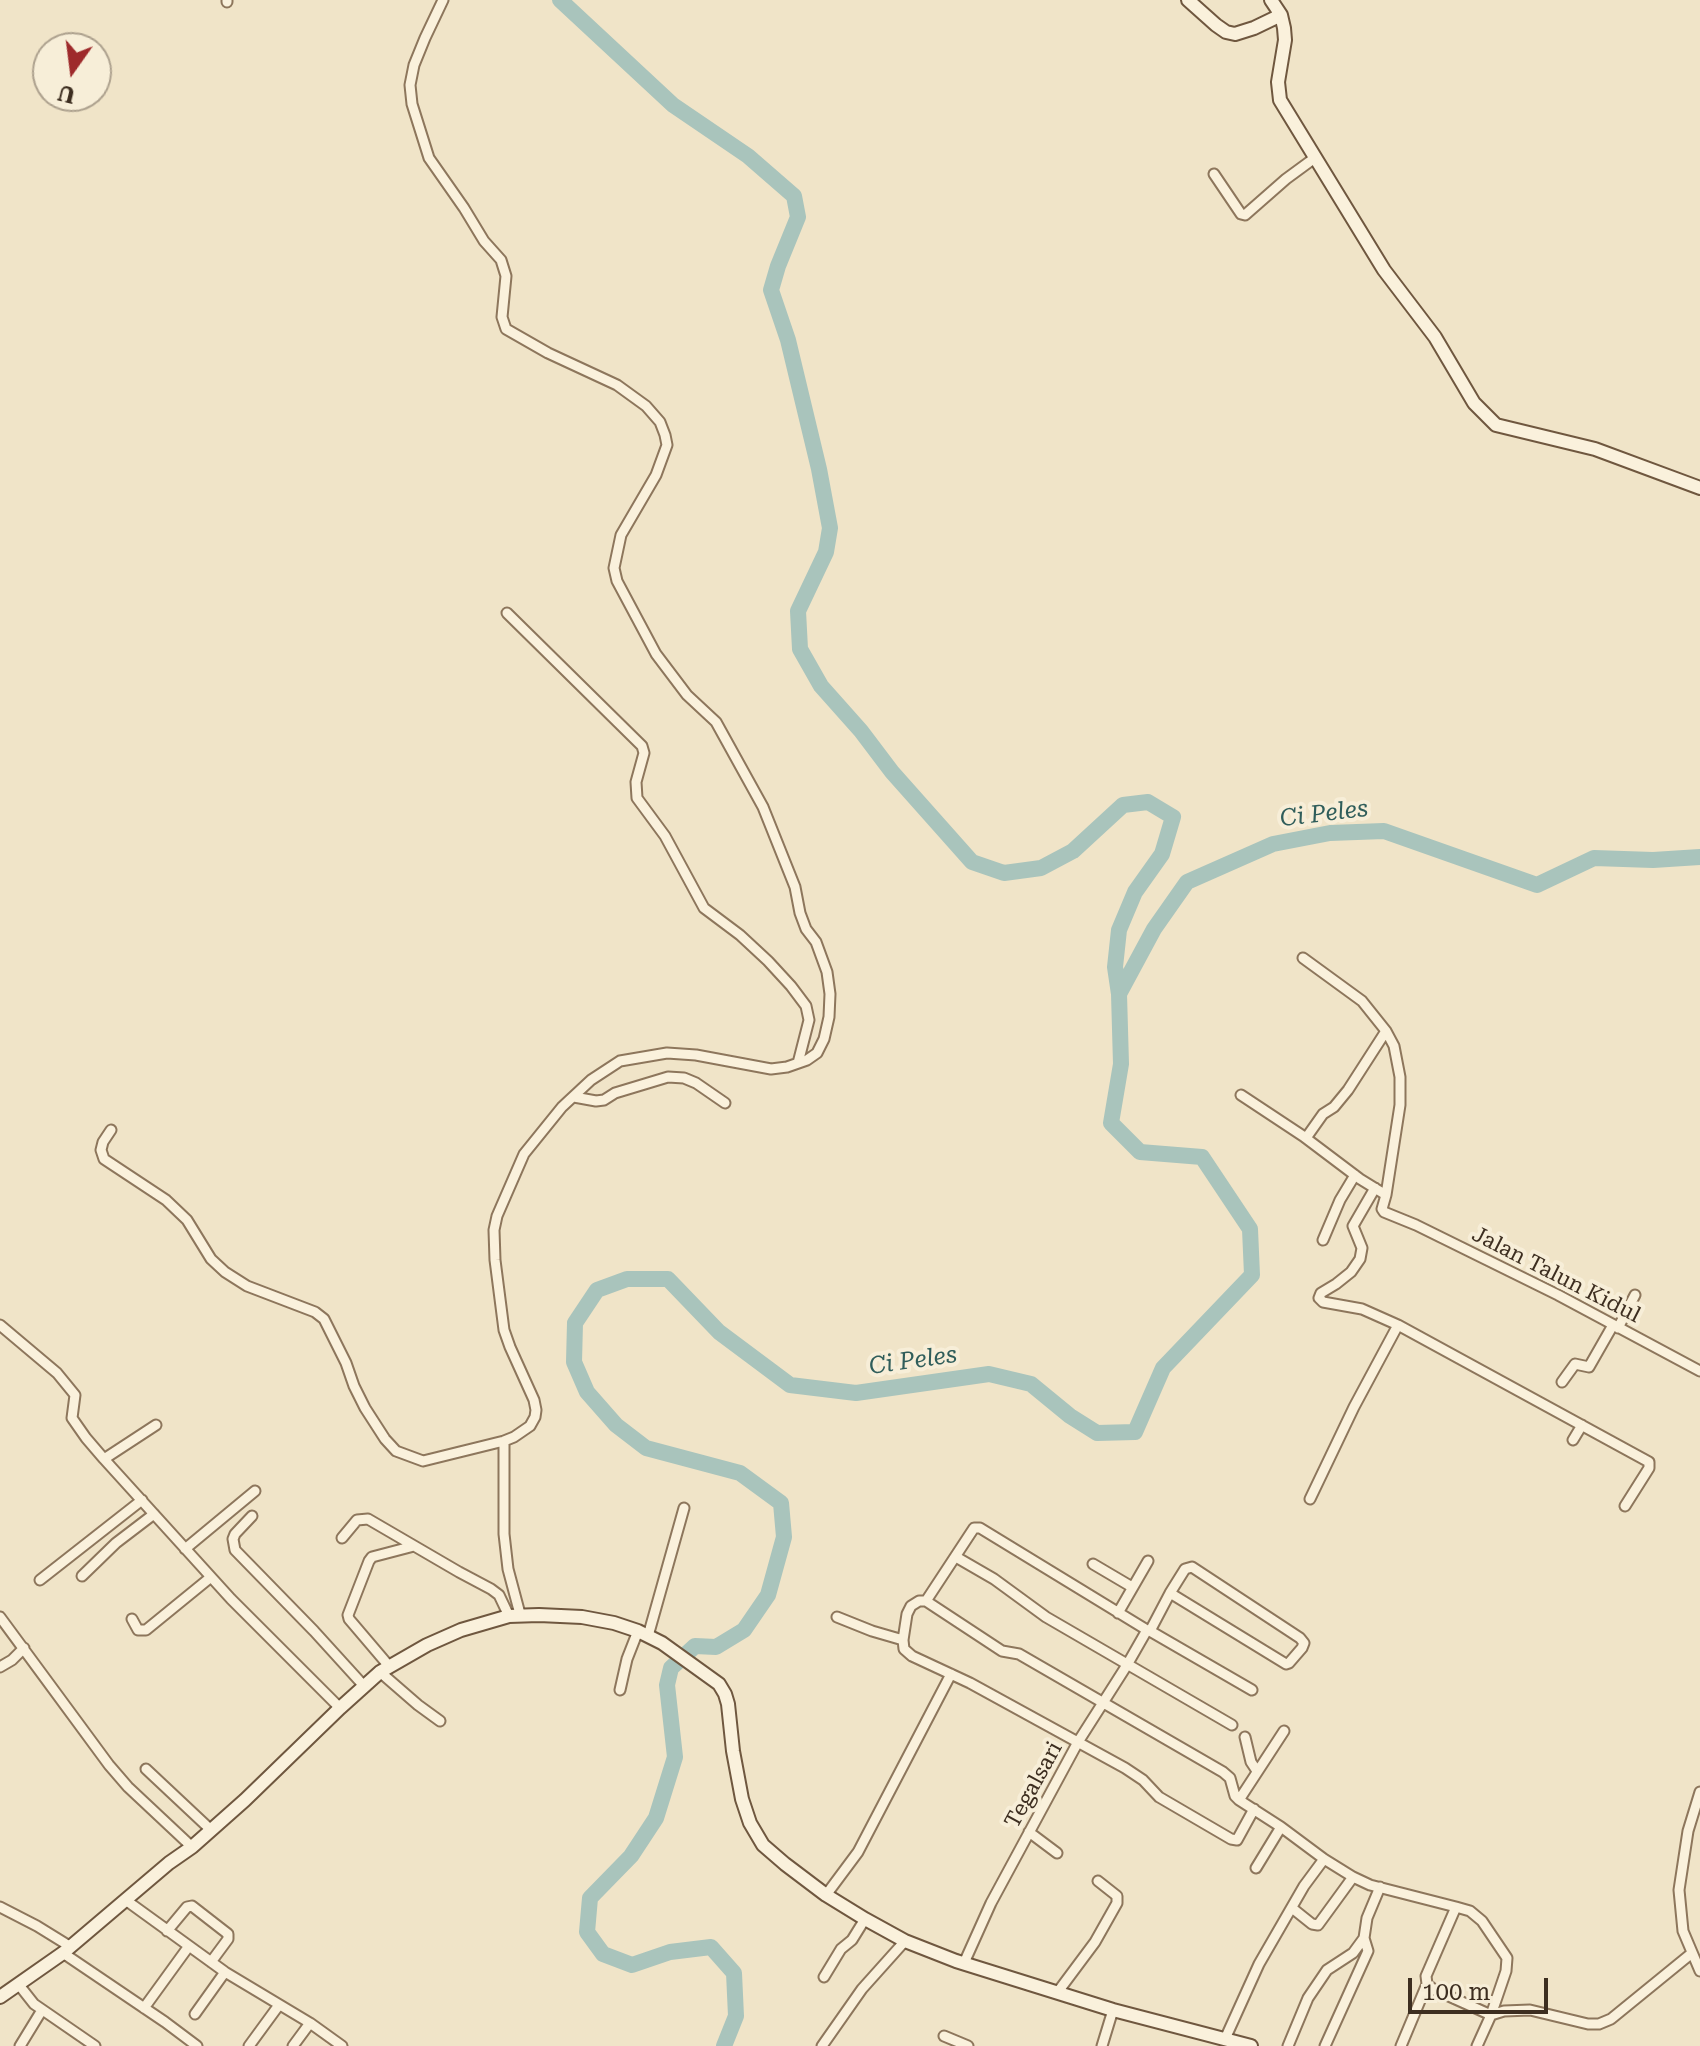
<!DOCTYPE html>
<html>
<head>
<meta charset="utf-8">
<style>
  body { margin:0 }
  #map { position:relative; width:1700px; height:2046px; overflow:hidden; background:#f0e4c8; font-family:"Roboto Serif",serif }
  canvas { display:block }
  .north { position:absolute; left:32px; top:32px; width:80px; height:80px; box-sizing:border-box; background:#f7eed8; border:2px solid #ada18e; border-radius:50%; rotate:194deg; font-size:22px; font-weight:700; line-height:32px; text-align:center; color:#3d2e20 }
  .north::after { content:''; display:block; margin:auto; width:28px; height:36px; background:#9e2a2b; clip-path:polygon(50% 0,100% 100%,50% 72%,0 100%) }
  .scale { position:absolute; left:1408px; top:1978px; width:140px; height:36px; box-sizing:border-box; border:4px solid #3d2e20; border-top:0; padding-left:10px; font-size:24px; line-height:28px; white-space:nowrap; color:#3d2e20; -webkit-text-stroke:6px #f7eed8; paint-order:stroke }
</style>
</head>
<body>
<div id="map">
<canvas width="1700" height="2046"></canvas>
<div class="north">U</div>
<div class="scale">100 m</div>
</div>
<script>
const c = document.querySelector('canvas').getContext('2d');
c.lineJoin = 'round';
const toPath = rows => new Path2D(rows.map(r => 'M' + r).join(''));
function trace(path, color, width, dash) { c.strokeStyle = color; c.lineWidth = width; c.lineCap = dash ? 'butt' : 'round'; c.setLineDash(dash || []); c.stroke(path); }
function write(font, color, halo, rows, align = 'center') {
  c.font = font + ' "Roboto Serif",serif'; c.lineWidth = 8; c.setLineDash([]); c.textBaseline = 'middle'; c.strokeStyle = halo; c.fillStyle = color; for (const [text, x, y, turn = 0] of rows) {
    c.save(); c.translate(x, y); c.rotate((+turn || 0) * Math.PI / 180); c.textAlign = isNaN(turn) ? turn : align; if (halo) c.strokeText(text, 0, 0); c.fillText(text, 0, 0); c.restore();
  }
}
trace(toPath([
  [560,0,673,105,748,156,794,196,798,217,778,266,771,290,788,340,819,469,830,528,826,552,798,611,800,649,821,686,861,731,892,772,972,862,1004,873,1041,868,1073,851,1123,805,1148,802,1173,817,1162,854,1135,892,1119,930,1115,967,1119,994],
  [724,2046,736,2016,734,1973,711,1947,670,1952,632,1965,603,1954,587,1932,590,1898,631,1856,656,1818,675,1757,667,1685,671,1668,695,1646,716,1647,744,1630,768,1595,784,1537,781,1503,740,1473,646,1448,616,1425,587,1392,574,1362,575,1323,597,1290,627,1279,668,1279,719,1332,790,1385,856,1393,989,1374,1031,1384,1070,1416,1097,1433,1135,1432,1163,1368,1252,1275,1250,1229,1202,1157,1140,1152,1111,1123,1121,1064,1119,994,1154,929,1187,882,1273,844,1330,833,1384,831,1537,885,1594,858,1653,860,1700,857]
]), '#a9c4bc', 16);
const street = toPath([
  [227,0,227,2],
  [1214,174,1241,214,1245,215,1286,179,1316,157],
  [507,613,642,746,644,753,636,782,637,798,665,836,704,908,740,935,768,961,791,986,806,1006,809,1020,798,1063],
  [1303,958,1362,1001,1386,1031,1394,1046,1400,1077,1400,1105,1386,1195],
  [1241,1095,1303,1136,1360,1179,1386,1195,1382,1209,1384,1212,1416,1225,1558,1295,1700,1371],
  [574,1097,596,1101,604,1100,615,1093,668,1077,684,1078,696,1083,725,1103],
  [111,1130,103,1142,101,1150,104,1159,166,1200,187,1220,211,1259,225,1272,247,1286,315,1312,324,1319,346,1363,354,1386,365,1408,385,1439,396,1451,423,1461,504,1441,514,1437,530,1426,535,1417,536,1410,534,1400,510,1347,504,1330,495,1260,494,1230,497,1216,524,1154,562,1107,591,1080,620,1061,667,1053,696,1055,771,1069,787,1067,807,1060,817,1053,824,1039,829,1017,830,994,827,972,816,942,806,929,800,913,795,887,763,807,716,722,687,695,656,654,617,581,614,568,621,535,656,475,667,445,665,435,660,422,646,406,617,385,548,353,506,329,502,317,506,276,501,260,484,241,464,208,429,158,412,104,410,85,414,65,425,38,443,0],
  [1306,1138,1323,1114,1334,1107,1348,1090,1386,1031],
  [1375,1188,1353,1226,1362,1248,1360,1259,1351,1272,1336,1284,1321,1293,1319,1298,1323,1302,1362,1309,1398,1325],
  [1323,1240,1340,1200,1355,1175],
  [0,1325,57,1373,75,1395,72,1418,86,1438,104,1459,231,1599,340,1708],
  [1618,1328,1635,1295],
  [1562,1382,1575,1364,1589,1367,1613,1325],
  [1573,1440,1582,1425],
  [504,1441,504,1534,508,1569,520,1614],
  [104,1459,156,1425],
  [1310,1499,1354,1407,1398,1325,1649,1462,1649,1468,1625,1506],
  [252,1516,235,1534,233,1539,235,1550,314,1631,364,1686],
  [342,1538,357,1520,368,1519,459,1572,491,1589,499,1595,509,1616],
  [185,1549,255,1491],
  [956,1557,994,1579,1046,1617,1232,1725],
  [1093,1564,1132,1587],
  [82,1576,116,1543,154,1514],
  [40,1580,142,1500],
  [926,1601,1002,1651,1019,1654,1223,1772,1230,1778,1235,1796,1239,1800,1281,1827,1324,1859,1353,1877,1370,1885,1456,1907,1426,1976,1427,1984,1433,1989,1491,2015,1506,1971,1507,1958,1482,1921,1470,1911,1456,1907],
  [1118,1613,1148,1561],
  [0,1617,109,1765,128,1787,192,1847],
  [837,1617,872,1631,903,1640],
  [132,1619,138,1630,146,1630,211,1577],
  [1147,1630,980,1528,974,1528,926,1601,919,1601,911,1606,907,1614,903,1640,904,1649,912,1656,970,1683,1125,1768,1143,1780,1159,1797,1231,1839,1237,1840,1254,1809],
  [1150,1631,1252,1690],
  [648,1636,684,1508],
  [389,1666,349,1619,348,1615,369,1561,372,1557,414,1546],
  [0,1667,12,1660,24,1648],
  [380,1672,418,1705,440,1721],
  [620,1690,627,1659,638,1631],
  [1245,1737,1251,1762,1257,1771],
  [146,1769,211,1830],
  [1700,1792,1688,1831,1679,1890,1683,1931,1700,1971],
  [1239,1800,1284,1731],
  [1029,1832,1057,1853],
  [1256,1868,1281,1827],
  [826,1895,858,1852,951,1674],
  [127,1901,225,1972,310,2023,342,2046],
  [0,1907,37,1926,71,1947],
  [1292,1908,1312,1924,1318,1925,1353,1877],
  [167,1931,187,1907,192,1906,228,1934,228,1939,211,1962],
  [63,1953,165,2022,197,2046],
  [964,1963,991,1903,1078,1742,1127,1665,1147,1630,1150,1631,1170,1593,1286,1664,1289,1663,1302,1648,1304,1643,1300,1638,1192,1567,1185,1569,1170,1593],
  [824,1977,841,1949,852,1940,865,1919],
  [19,1985,34,2004,95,2046],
  [1057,1993,1095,1942,1117,1903,1117,1896,1098,1881],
  [144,2008,189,1946],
  [195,2014,225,1972],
  [944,2036,968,2046],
  [1225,2039,1259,1964,1304,1886,1324,1859],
  [20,2046,42,2010],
  [249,2046,279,2005],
  [293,2046,310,2023],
  [822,2046,862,1989,905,1941],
  [1102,2046,1113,2010],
  [1288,2046,1308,1998,1327,1970,1353,1953,1364,1938,1367,1918,1380,1887],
  [1325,2046,1368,1951,1364,1938],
  [1401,2046,1427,1984],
  [1477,2046,1491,2015,1504,2011,1530,2010,1588,2024,1599,2024,1611,2019,1692,1953]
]);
const secondary = toPath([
  [1188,0,1216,25,1226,32,1235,34,1254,28,1281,15],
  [1271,0,1281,15,1284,28,1285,40,1278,82,1280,100,1384,270,1435,337,1474,403,1496,425,1595,449,1700,488],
  [0,1997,63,1953,169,1863,192,1847,245,1800,340,1708,380,1672,427,1645,461,1630,509,1616,539,1615,582,1617,614,1623,638,1631,662,1643,719,1684,725,1694,728,1704,733,1751,742,1799,750,1823,763,1845,785,1864,826,1895,865,1919,905,1941,956,1961,1113,2010,1251,2046]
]);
trace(street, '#8d765c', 13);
trace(secondary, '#6f573f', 16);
trace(street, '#faf1dc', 9);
trace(secondary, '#faf1dc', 12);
write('22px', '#3d2e20', '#f7eed8', [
  ["Jalan Talun Kidul",1556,1275,27],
  ["Tegalsari",1034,1785,-61]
]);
write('italic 24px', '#2f5d5a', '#f7eed8', [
  ["Ci Peles",1324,814,-7],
  ["Ci Peles",913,1361,-8]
]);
</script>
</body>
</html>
